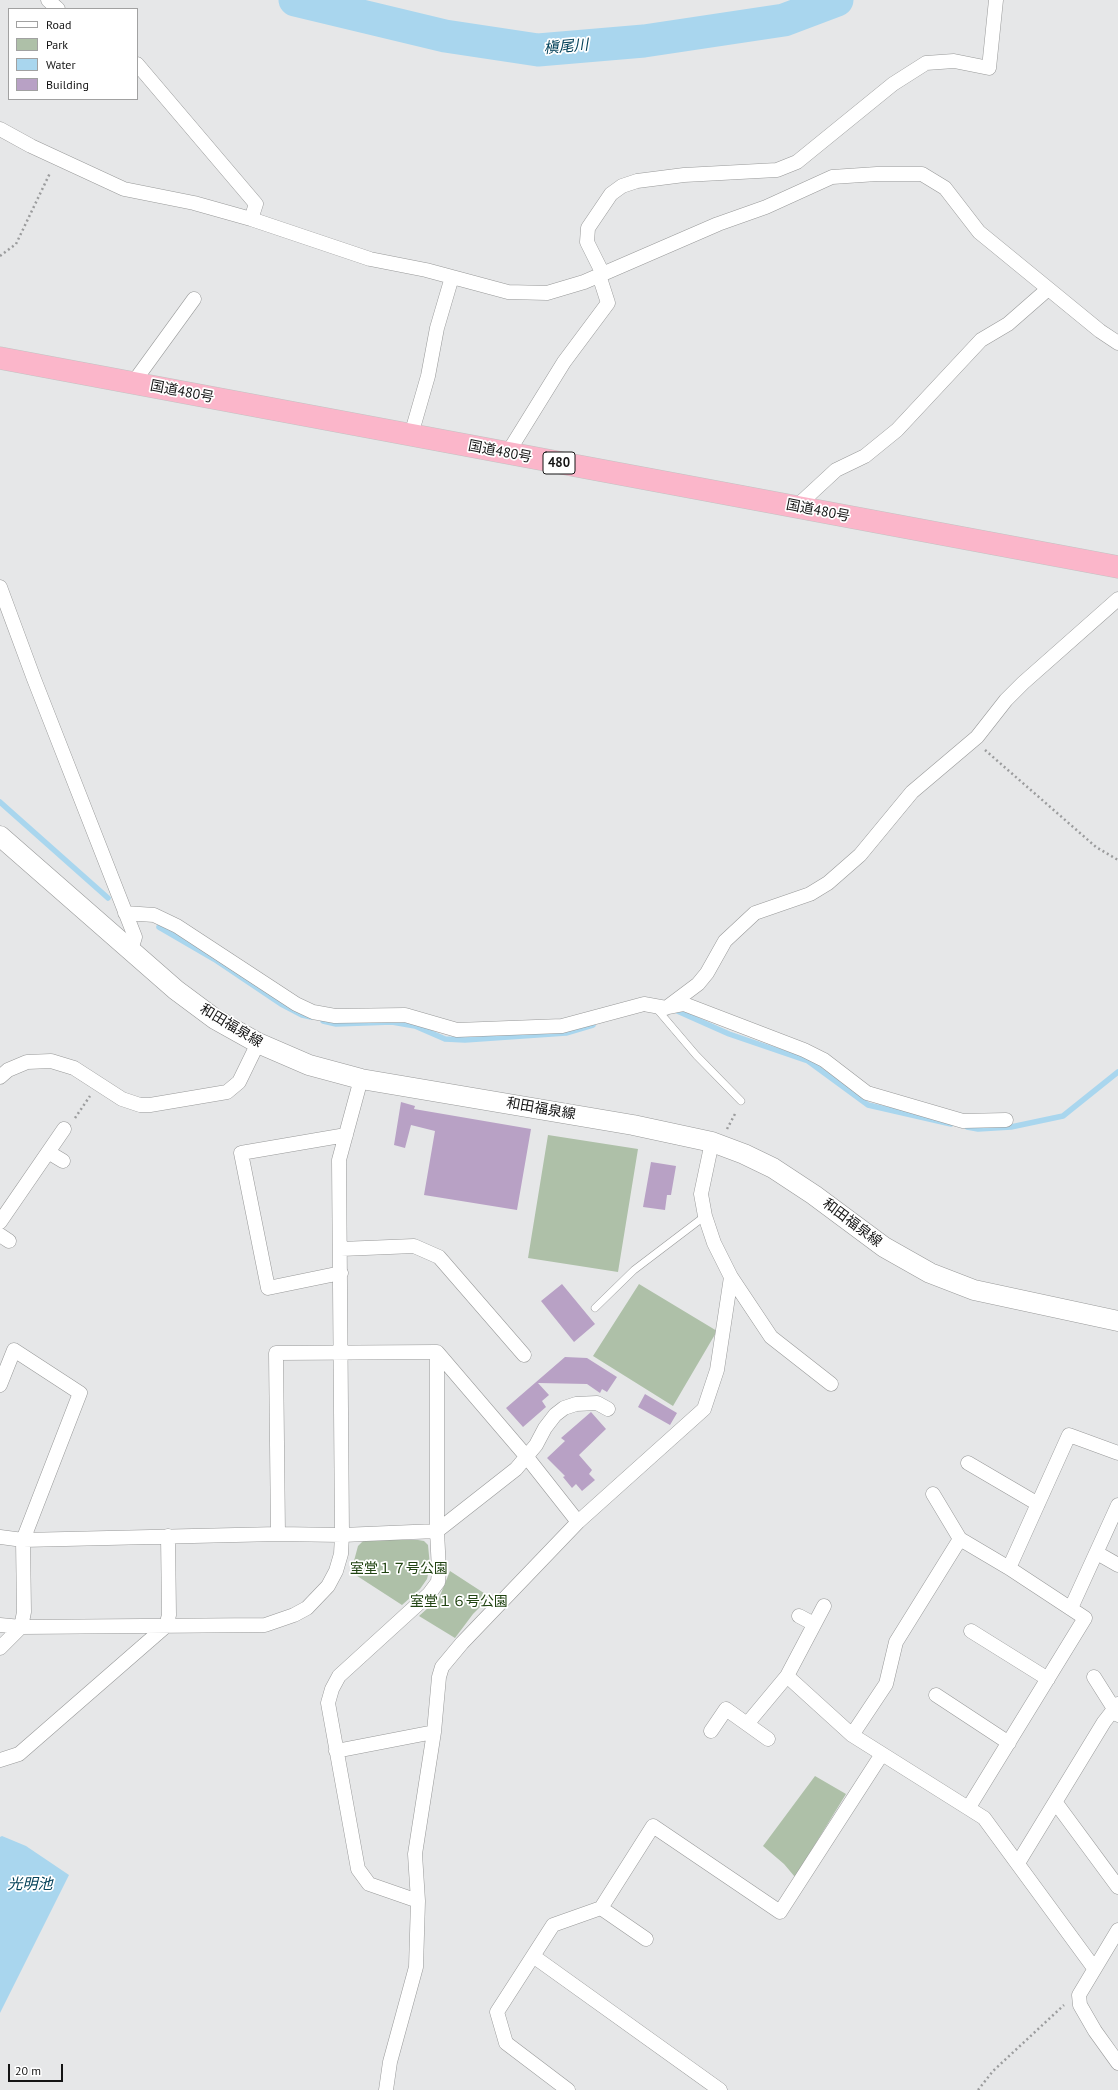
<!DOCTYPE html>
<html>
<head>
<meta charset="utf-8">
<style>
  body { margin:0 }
  #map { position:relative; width:1118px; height:2090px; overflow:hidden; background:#e6e7e8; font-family:"PT Sans",sans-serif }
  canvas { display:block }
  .legend { position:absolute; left:8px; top:8px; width:130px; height:92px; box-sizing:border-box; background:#fff; border:1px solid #a1a1a1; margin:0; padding:5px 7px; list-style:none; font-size:12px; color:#141414 }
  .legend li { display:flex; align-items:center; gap:8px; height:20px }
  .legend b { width:20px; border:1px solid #a1a1a1 }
  .scale { position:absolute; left:8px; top:2064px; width:55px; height:18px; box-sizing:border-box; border:2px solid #141414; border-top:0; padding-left:5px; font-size:12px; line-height:14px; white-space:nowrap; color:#141414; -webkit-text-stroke:3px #fff; paint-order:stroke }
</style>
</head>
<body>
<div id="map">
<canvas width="1118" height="2090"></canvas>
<ul class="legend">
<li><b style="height:5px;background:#fff"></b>Road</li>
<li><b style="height:11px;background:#aec0a8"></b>Park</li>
<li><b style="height:11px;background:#a9d6ee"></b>Water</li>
<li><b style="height:11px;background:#b8a1c5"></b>Building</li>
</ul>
<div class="scale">20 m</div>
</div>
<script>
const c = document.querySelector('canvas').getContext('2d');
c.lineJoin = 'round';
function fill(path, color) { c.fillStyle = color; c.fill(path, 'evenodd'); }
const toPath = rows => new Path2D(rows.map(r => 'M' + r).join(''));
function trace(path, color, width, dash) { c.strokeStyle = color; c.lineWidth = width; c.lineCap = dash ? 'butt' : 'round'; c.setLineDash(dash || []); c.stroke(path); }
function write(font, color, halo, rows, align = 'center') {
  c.font = font + ' "PT Sans","Noto Sans JP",sans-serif'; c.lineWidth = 3.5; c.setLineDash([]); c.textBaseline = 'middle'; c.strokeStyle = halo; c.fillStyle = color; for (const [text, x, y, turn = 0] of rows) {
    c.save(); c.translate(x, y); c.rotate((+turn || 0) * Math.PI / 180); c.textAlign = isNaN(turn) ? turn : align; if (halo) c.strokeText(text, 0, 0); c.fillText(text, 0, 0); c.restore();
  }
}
fill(toPath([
  [548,1135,638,1149,618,1272,528,1258],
  [639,1284,717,1331,673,1406,593,1356],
  [364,1540,418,1540,424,1541,428,1545,430,1566,427,1579,420,1589,402,1605,351,1572,358,1546],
  [450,1571,490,1597,473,1614,455,1638,419,1616,439,1598],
  [815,1776,846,1794,795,1877,784,1864,763,1846]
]), '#aec0a8');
fill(toPath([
  [2,1836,26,1846,69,1875,0,2013,0,1837]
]), '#a9d6ee');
trace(toPath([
  [0,802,108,898],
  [159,927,214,959,281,1004,302,1015,311,1017],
  [675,1010,729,1034,808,1061,868,1105,951,1124],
  [323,1021,336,1024,392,1022,415,1026,445,1039,465,1040,566,1033,593,1025],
  [967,1127,978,1129,1011,1127,1063,1116,1118,1072]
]), '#a9d6ee', 5.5);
trace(toPath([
  [295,0,445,36,538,50,644,41,784,20,837,0]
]), '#a9d6ee', 33);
fill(toPath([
  [401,1102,415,1106,414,1109,531,1129,517,1210,424,1195,435,1131,411,1125,405,1148,394,1145],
  [651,1162,676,1166,671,1195,667,1195,665,1210,643,1207],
  [562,1284,595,1324,574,1342,541,1301],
  [565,1357,587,1358,617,1377,607,1392,602,1389,600,1393,587,1384,538,1383,549,1395,542,1401,546,1407,523,1427,506,1408],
  [645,1394,677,1413,670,1425,638,1407],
  [591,1412,606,1429,579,1455,592,1470,589,1474,595,1480,582,1491,576,1484,572,1488,563,1477,565,1476,547,1458,565,1441,561,1438]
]), '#b8a1c5');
const service = toPath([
  [656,1008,696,1055,741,1101],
  [595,1308,634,1270,705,1216]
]);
const minor = toPath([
  [48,0,58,9],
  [137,64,256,204,251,219],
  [0,129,31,146,124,189,194,203,251,219,370,259,426,270,508,292,547,293,584,282,718,224,766,207,832,177,877,174,922,174,945,188,979,232,1100,331,1118,343],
  [603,274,587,242,588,228,611,194,622,186,637,181,684,175,777,170,797,162,893,84,926,63,954,61,989,68,996,0],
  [133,383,194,299],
  [411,435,428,376,437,328,452,277],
  [507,454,564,362,608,303,599,275],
  [796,507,836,470,865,456,897,430,981,340,1008,324,1048,289],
  [0,587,34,679,135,937,131,950],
  [125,913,154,915,177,926,296,1004,313,1012,335,1016,405,1015,457,1030,562,1026,644,1004,666,1008,698,984,707,973,725,941,755,913,810,894,828,883,860,855,912,792,977,737,1006,700,1023,683,1118,599],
  [669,1007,684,1004,804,1050,824,1060,867,1093,963,1121,1006,1120],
  [0,1077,8,1070,27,1062,51,1061,74,1068,122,1099,140,1105,150,1105,227,1092,239,1082,258,1043],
  [48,1152,63,1161],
  [0,1222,64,1129],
  [0,1235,9,1241],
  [341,1249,414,1246,439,1257,524,1355],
  [341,1273,268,1288,241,1153,346,1135],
  [731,1277,771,1337,831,1384],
  [0,1385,14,1350,80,1393,23,1540,24,1612,21,1627,0,1648],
  [968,1463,1038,1504],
  [933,1494,960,1539],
  [278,1534,276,1353,437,1352],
  [0,1537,23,1540,278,1534,342,1535,437,1531,516,1469,536,1445,545,1428,555,1415,564,1408,576,1404,597,1403,608,1409],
  [1097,1553,1118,1565],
  [1009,1568,1069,1435,1118,1453],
  [1071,1608,1118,1505],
  [799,1616,814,1624],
  [0,1625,21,1627,265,1625,294,1615,307,1608,328,1586,336,1571,341,1554,342,1535,339,1160,361,1079],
  [971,1631,1048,1679],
  [787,1676,852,1735,984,1818,1094,1968],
  [1094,1677,1118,1715],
  [936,1695,1009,1743],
  [747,1724,787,1676,824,1606],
  [711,1731,726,1709,768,1739],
  [852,1735,886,1684,896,1642,960,1539,1009,1568,1085,1618,969,1807],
  [336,1751,434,1732],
  [0,1760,19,1754,166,1626,169,1615,168,1536],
  [1056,1803,1118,1887],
  [1018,1863,1104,1722,1118,1704],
  [418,1901,369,1884,358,1869,328,1703,332,1689,339,1676,429,1594,438,1582,439,1571,437,1531,437,1352,526,1456,578,1522],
  [601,1908,646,1939],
  [1118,1930,1079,1995,1080,2005,1095,2031,1118,2063],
  [533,1956,720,2090],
  [386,2090,390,2062,416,1967,418,1901,415,1854,434,1732,439,1677,442,1667,462,1643,578,1522,704,1409,717,1370,731,1277,714,1243,705,1216,701,1194,712,1142],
  [568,2090,506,2043,497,2012,553,1925,601,1908,653,1826,780,1912,882,1754]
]);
const secondary = toPath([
  [0,836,176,990,215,1019,258,1043,309,1065,361,1079,633,1125,712,1142,744,1154,773,1168,814,1195,884,1247,930,1273,974,1290,1118,1321]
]);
const trunk = toPath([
  [0,358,1118,567]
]);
trace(service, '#989999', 8);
trace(minor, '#989999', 15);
trace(secondary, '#989999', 21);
trace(trunk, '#c2c2c2', 23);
trace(toPath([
  [0,256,16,244,50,173],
  [985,750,1096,847,1118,860],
  [75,1118,90,1096],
  [727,1129,736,1112],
  [978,2090,993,2071,1064,2005]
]), '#9b9c9d', 2.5, [2, 3]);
trace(service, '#fff', 7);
trace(minor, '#fff', 14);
trace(secondary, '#fff', 20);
trace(trunk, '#fbb6ca', 22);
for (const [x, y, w] of [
  [559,463,32]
]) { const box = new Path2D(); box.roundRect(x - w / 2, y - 11, w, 22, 3); c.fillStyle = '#fff'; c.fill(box); trace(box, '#141414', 1); }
write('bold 13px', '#141414', null, [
  ["480",559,463]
]);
write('14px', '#141414', '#fff', [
  ["国道480号",182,392,11],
  ["国道480号",500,452,11],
  ["国道480号",818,511,11],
  ["和田福泉線",231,1026,31],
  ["和田福泉線",541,1109,10],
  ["和田福泉線",852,1223,37]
]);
write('14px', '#204311', '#fff', [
  ["室堂１７号公園",399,1569],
  ["室堂１６号公園",459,1602]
]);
write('italic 15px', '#034159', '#fff', [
  ["槇尾川",566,47,-5],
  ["光明池",30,1885]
]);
</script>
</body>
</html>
